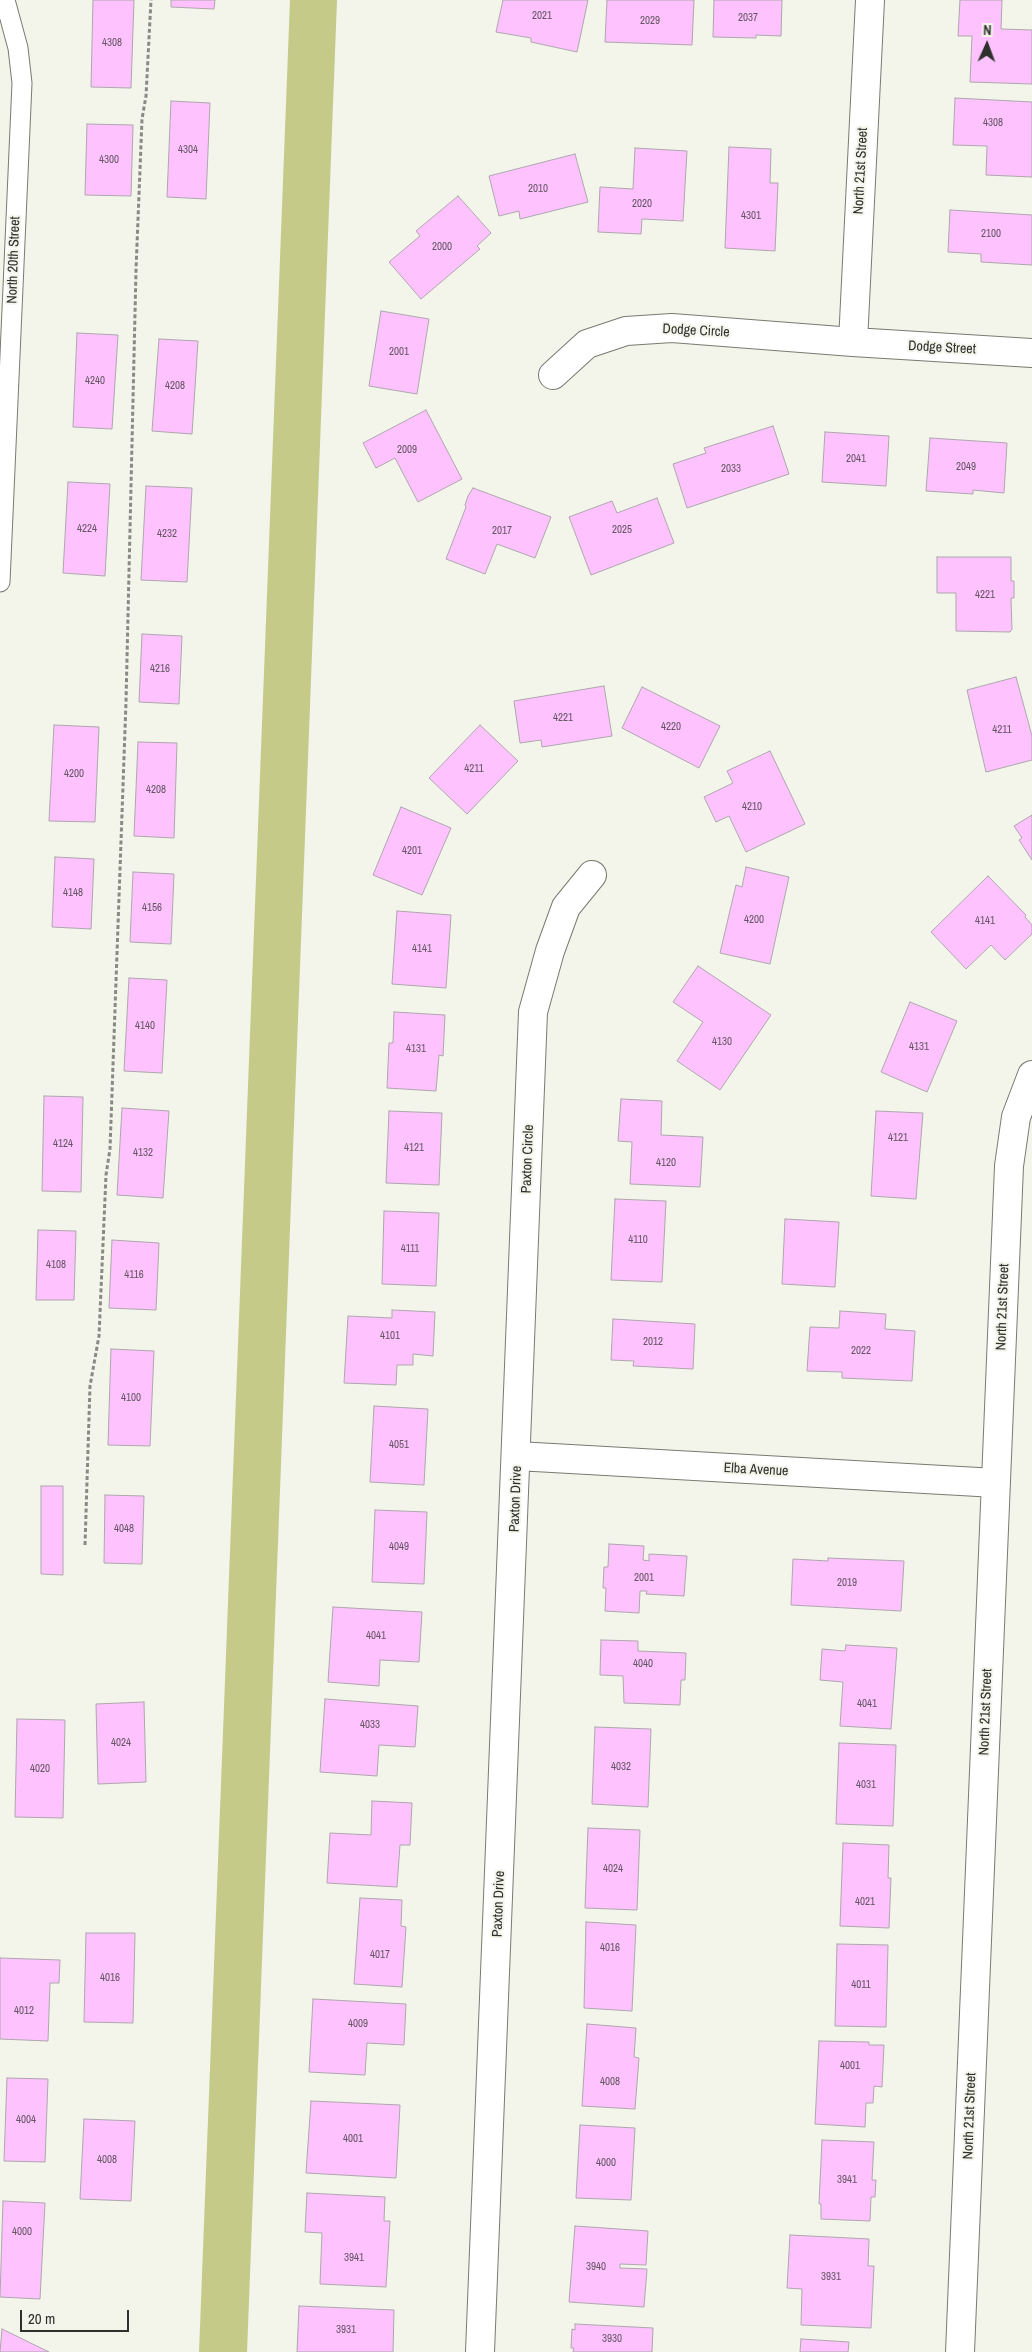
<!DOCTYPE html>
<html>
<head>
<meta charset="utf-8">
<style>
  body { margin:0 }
  #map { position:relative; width:1032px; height:2352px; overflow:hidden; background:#f3f4ea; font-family:"Archivo Narrow",sans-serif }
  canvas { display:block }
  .north { position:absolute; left:962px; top:20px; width:50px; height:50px; -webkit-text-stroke:4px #f3f4ea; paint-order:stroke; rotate:2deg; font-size:14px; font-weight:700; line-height:20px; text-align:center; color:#2f302c }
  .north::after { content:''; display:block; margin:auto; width:18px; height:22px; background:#2f302c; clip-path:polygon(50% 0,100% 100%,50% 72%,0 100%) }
  .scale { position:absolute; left:20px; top:2310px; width:109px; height:22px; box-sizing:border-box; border:2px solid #2f302c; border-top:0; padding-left:6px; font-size:15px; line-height:18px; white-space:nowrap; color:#2f302c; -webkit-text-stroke:4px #f3f4ea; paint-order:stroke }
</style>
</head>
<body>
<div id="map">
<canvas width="1032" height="2352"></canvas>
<div class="north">N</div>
<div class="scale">20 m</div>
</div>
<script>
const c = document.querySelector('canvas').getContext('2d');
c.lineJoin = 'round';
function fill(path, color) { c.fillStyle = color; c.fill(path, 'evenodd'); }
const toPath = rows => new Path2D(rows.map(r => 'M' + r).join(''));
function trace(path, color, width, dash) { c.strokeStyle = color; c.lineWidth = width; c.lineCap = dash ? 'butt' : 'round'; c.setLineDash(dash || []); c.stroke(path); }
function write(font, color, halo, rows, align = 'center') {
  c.font = font + ' "Archivo Narrow",sans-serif'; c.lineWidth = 4; c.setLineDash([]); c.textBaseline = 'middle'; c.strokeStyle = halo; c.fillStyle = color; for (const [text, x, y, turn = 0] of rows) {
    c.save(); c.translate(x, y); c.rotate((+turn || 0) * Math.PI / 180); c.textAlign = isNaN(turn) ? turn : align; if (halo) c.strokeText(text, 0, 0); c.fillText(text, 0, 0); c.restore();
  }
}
fill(toPath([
  [290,0,337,0,247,2352,199,2352]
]), '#c5ca89');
const building = toPath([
  [93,0,134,0,131,88,91,87,93,0],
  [171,0,215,0,214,9,171,7,171,0],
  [503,0,588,0,577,52,531,42,531,38,496,32,503,0],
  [607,0,694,0,692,45,605,42,607,0],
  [714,0,782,0,781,36,756,35,756,38,713,37,714,0],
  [960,0,1002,0,1001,29,1032,30,1032,84,970,82,972,36,958,36,960,0],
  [955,98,1032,102,1032,177,986,175,987,146,953,145,955,98],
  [171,101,210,103,206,199,167,197,171,101],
  [87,124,133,125,131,196,85,195,87,124],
  [729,147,771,149,770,183,778,183,775,251,725,248,729,147],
  [635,148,687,151,683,221,642,219,641,234,598,232,600,187,633,189,635,148],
  [575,154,588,202,520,219,519,211,499,216,489,176,575,154],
  [458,196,491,233,477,246,480,249,421,299,389,262,420,236,416,231,458,196],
  [950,210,1032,215,1032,265,981,262,981,254,948,252,950,210],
  [381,311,429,319,417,394,369,386,381,311],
  [77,333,118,335,112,429,73,427,77,333],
  [159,339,198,341,192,434,152,431,159,339],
  [426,410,462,479,418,502,395,458,376,468,363,443,426,410],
  [773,426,789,474,687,508,673,464,706,453,704,448,773,426],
  [825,432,889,436,886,486,822,482,825,432],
  [930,438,1007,443,1004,493,973,490,973,494,926,491,930,438],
  [68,482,110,484,105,576,63,573,68,482],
  [146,486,192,488,187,582,141,580,146,486],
  [473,488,551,517,535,558,497,544,485,574,446,559,466,507,465,505,468,496,473,488],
  [657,498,674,543,591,575,569,517,612,501,617,513,657,498],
  [937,557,1011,557,1011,581,1014,581,1014,598,1011,598,1012,629,1010,632,956,631,956,593,937,593,937,557],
  [142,634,182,636,179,704,139,702,142,634],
  [1016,677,1032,736,1032,760,986,772,967,690,1016,677],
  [604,686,612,736,542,747,541,740,520,743,514,701,604,686],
  [642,687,720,726,699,768,622,728,642,687],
  [54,725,99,727,95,822,49,821,54,725],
  [480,725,518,761,467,814,429,778,480,725],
  [138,742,177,743,174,838,134,836,138,742],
  [770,751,805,824,746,852,729,816,716,822,704,797,733,783,727,771,770,751],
  [401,807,451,828,422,895,373,875,401,807],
  [1032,815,1032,860,1019,840,1022,838,1014,826,1032,815],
  [55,857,94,859,91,929,52,927,55,857],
  [746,867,789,877,770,964,720,953,736,885,742,887,746,867],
  [133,872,174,874,171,944,130,942,133,872],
  [988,876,1026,915,1025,917,1032,925,1032,934,1005,960,991,945,966,969,931,932,988,876],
  [397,911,451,915,446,988,392,984,397,911],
  [698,966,771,1015,720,1090,677,1061,703,1022,673,1002,698,966],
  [129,978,167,980,162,1073,124,1071,129,978],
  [910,1002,957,1021,927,1092,881,1072,910,1002],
  [394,1012,445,1015,443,1056,439,1055,436,1091,387,1088,389,1043,393,1043,394,1012],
  [44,1096,83,1097,81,1192,42,1191,44,1096],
  [621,1099,662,1101,661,1135,703,1137,700,1187,630,1184,632,1142,618,1141,621,1099],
  [122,1108,169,1111,163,1198,117,1195,122,1108],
  [389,1111,442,1113,439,1185,386,1183,389,1111],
  [876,1111,923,1113,916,1199,871,1196,876,1111],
  [615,1199,666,1201,662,1282,611,1280,615,1199],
  [384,1211,439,1213,436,1286,382,1284,384,1211],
  [785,1219,839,1222,835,1287,782,1284,785,1219],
  [38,1230,76,1231,74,1300,36,1300,38,1230],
  [112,1240,159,1243,156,1310,109,1308,112,1240],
  [392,1310,435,1312,433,1356,413,1354,413,1365,397,1365,396,1385,344,1383,348,1316,392,1318,392,1310],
  [840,1311,886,1314,885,1329,915,1331,912,1381,842,1378,842,1372,807,1371,810,1327,839,1328,840,1311],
  [613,1319,695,1324,693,1369,633,1366,634,1361,611,1360,613,1319],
  [111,1349,154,1351,150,1446,108,1445,111,1349],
  [374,1406,428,1409,424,1485,370,1482,374,1406],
  [41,1486,63,1486,63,1575,41,1574,41,1486],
  [105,1495,144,1496,142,1564,104,1563,105,1495],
  [375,1510,427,1512,424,1584,372,1582,375,1510],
  [609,1544,644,1546,643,1560,649,1561,649,1554,687,1556,684,1596,646,1594,647,1591,640,1591,639,1613,605,1611,606,1588,603,1588,604,1567,608,1567,609,1544],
  [828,1558,904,1561,901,1611,791,1605,793,1559,828,1561,828,1558],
  [333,1607,422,1612,419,1662,380,1660,379,1686,328,1682,333,1607],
  [601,1640,638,1641,638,1651,686,1653,685,1680,681,1680,680,1705,624,1703,623,1676,600,1675,601,1640],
  [846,1645,897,1648,891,1729,840,1726,843,1682,820,1680,822,1649,845,1651,846,1645],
  [325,1699,418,1706,415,1747,379,1745,377,1776,320,1772,325,1699],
  [144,1702,146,1782,98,1784,96,1704,144,1702],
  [17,1719,65,1720,63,1818,15,1817,17,1719],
  [595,1727,651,1729,648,1807,592,1804,595,1727],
  [839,1743,896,1745,893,1826,836,1824,839,1743],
  [372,1801,412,1803,410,1845,400,1845,397,1887,327,1883,330,1833,371,1835,372,1801],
  [588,1828,640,1830,637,1910,585,1908,588,1828],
  [843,1843,889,1845,888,1878,891,1878,889,1928,840,1926,843,1843],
  [360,1898,402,1900,401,1926,406,1927,402,1987,354,1984,360,1898],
  [586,1922,636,1925,632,2011,584,2008,586,1922],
  [86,1933,135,1933,133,2023,84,2022,86,1933],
  [837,1944,888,1945,886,2027,835,2026,837,1944],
  [0,1958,60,1960,59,1983,50,1983,48,2041,0,2039,0,1958],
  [313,1999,406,2004,404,2045,367,2043,365,2075,309,2072,313,1999],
  [587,2024,636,2028,634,2057,639,2058,635,2109,582,2106,587,2024],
  [819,2041,869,2042,869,2045,884,2045,882,2087,874,2086,873,2103,866,2103,865,2127,815,2124,819,2041],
  [7,2078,48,2079,45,2162,4,2161,7,2078],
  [311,2101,400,2105,396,2178,306,2173,311,2101],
  [84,2119,135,2121,131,2201,80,2199,84,2119],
  [580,2125,635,2128,631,2200,576,2198,580,2125],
  [822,2140,874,2142,872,2180,876,2180,875,2197,871,2197,870,2221,821,2219,821,2204,819,2204,822,2140],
  [307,2193,385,2197,384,2221,390,2221,386,2287,320,2284,322,2233,305,2232,307,2193],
  [3,2201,45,2203,40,2299,0,2297,3,2201],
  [575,2226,648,2231,646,2265,620,2264,620,2268,647,2269,644,2307,569,2302,575,2226],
  [790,2235,869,2239,868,2266,874,2266,871,2328,801,2325,802,2289,787,2288,790,2235],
  [299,2306,394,2310,393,2352,297,2352,299,2306],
  [575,2324,653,2328,652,2352,573,2352,574,2348,571,2348,572,2329,575,2330,575,2324],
  [2,2329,49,2352,0,2352,2,2329],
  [801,2339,849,2342,848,2352,800,2352,801,2339]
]);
fill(building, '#fec3ff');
trace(building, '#ada6ad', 1);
const service = toPath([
  [0,582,22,83,18,48,5,0]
]);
const minor = toPath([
  [853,342,870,0],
  [553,375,587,344,626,331,672,328,853,342,1032,353],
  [517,1456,996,1483],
  [480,2352,533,1012,550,951,566,907,592,875],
  [960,2352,1009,1166,1016,1117,1032,1075]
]);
trace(service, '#797a71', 21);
trace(minor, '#797a71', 30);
trace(toPath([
  [85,1545,90,1386,99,1336,106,1175,110,1149,126,702,136,270,142,119,146,96,151,0]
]), '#898a84', 3, [4, 2.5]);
trace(service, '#fff', 19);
trace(minor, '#fff', 28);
write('11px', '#635561', null, [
  ["2021",542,16],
  ["2037",748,18],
  ["2029",650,21],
  ["4308",112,43],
  ["4308",993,123],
  ["4304",188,150],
  ["4300",109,160],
  ["2010",538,189],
  ["2020",642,204],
  ["4301",751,216],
  ["2100",991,234],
  ["2000",442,247],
  ["2001",399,352],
  ["4240",95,381],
  ["4208",175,386],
  ["2009",407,450],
  ["2041",856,459],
  ["2049",966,467],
  ["2033",731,469],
  ["4224",87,529],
  ["2025",622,530],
  ["2017",502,531],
  ["4232",167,534],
  ["4221",985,595],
  ["4216",160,669],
  ["4221",563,718],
  ["4220",671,727],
  ["4211",1002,730],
  ["4211",474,769],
  ["4200",74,774],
  ["4208",156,790],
  ["4210",752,807],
  ["4201",412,851],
  ["4148",73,893],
  ["4156",152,908],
  ["4200",754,920],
  ["4141",985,921],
  ["4141",422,949],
  ["4140",145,1026],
  ["4130",722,1042],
  ["4131",919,1047],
  ["4131",416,1049],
  ["4121",898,1138],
  ["4124",63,1144],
  ["4121",414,1148],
  ["4132",143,1153],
  ["4120",666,1163],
  ["4110",638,1240],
  ["4111",410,1249],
  ["4108",56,1265],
  ["4116",134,1275],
  ["4101",390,1336],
  ["2012",653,1342],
  ["2022",861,1351],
  ["4100",131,1398],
  ["4051",399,1445],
  ["4048",124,1529],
  ["4049",399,1547],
  ["2001",644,1578],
  ["2019",847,1583],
  ["4041",376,1636],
  ["4040",643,1664],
  ["4041",867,1704],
  ["4033",370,1725],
  ["4024",121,1743],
  ["4032",621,1767],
  ["4020",40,1769],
  ["4031",866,1785],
  ["4024",613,1869],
  ["4021",865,1902],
  ["4016",610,1948],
  ["4017",380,1955],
  ["4016",110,1978],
  ["4011",861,1985],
  ["4012",24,2011],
  ["4009",358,2024],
  ["4001",850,2066],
  ["4008",610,2082],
  ["4004",26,2120],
  ["4001",353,2139],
  ["4008",107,2160],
  ["4000",606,2163],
  ["3941",847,2180],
  ["4000",22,2232],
  ["3941",354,2258],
  ["3940",596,2267],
  ["3931",831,2277],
  ["3931",346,2330],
  ["3930",612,2339]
]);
write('14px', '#2f302c', '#f3f4ea', [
  ["North 21st Street",861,171,-87],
  ["North 20th Street",14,260,-88],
  ["Dodge Circle",696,331,3],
  ["Dodge Street",942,348,3],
  ["Paxton Circle",528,1159,-88],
  ["North 21st Street",1003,1307,-88],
  ["Elba Avenue",756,1470,3],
  ["Paxton Drive",516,1499,-88],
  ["North 21st Street",986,1712,-88],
  ["Paxton Drive",499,1904,-88],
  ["North 21st Street",970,2116,-88]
]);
</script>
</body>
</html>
